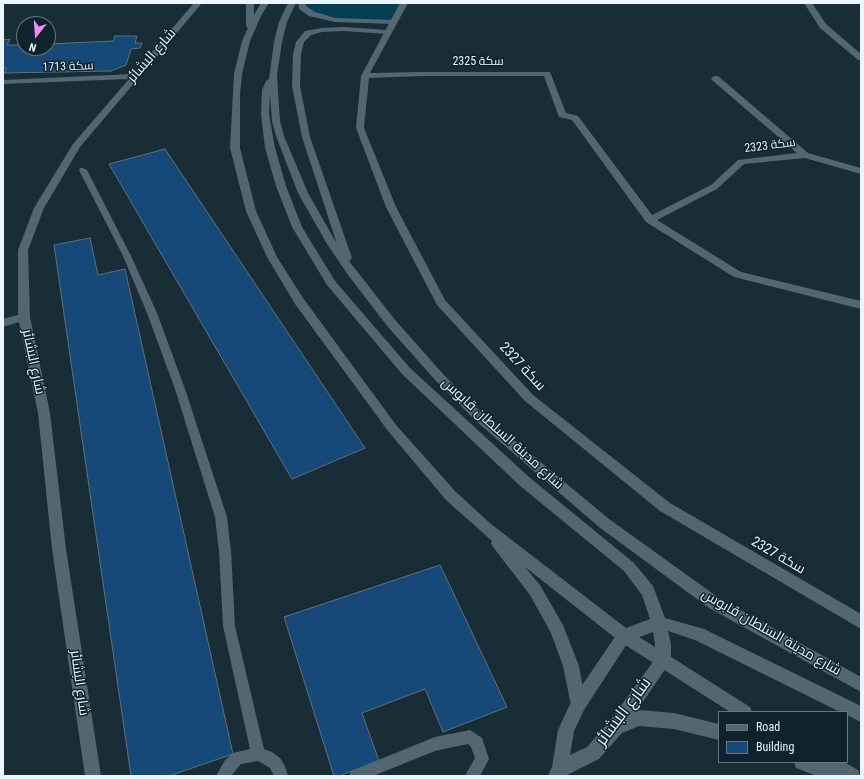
<!DOCTYPE html>
<html>
<head>
<meta charset="utf-8">
<style>
  body { margin:0 }
  #map { position:relative; width:864px; height:779px; overflow:hidden; background:#192d37; font-family:"Roboto Condensed",sans-serif }
  canvas { display:block }
  .frame { position:absolute; inset:0; border:4px solid #e9f6fc; pointer-events:none }
  .legend { position:absolute; left:718px; top:711px; width:130px; height:52px; box-sizing:border-box; background:#0f232c; border:1px solid #66777f; margin:0; padding:5px 7px; list-style:none; font-size:12px; color:#e9f6fc }
  .legend li { display:flex; align-items:center; gap:8px; height:20px }
  .legend b { width:20px; border:1px solid #66777f }
  .north { position:absolute; left:16px; top:16px; width:40px; height:40px; box-sizing:border-box; background:#0f232c; border:1px solid #66777f; border-radius:50%; rotate:197deg; font-size:11px; font-weight:700; line-height:16px; text-align:center; color:#e9f6fc }
  .north::after { content:''; display:block; margin:auto; width:14px; height:18px; background:#f28af3; clip-path:polygon(50% 0,100% 100%,50% 72%,0 100%) }
</style>
</head>
<body>
<div id="map">
<canvas width="864" height="779"></canvas>
<div class="frame"></div>
<ul class="legend">
<li><b style="height:5px;background:#526772"></b>Road</li>
<li><b style="height:11px;background:#164977"></b>Building</li>
</ul>
<div class="north">N</div>
</div>
<script>
const c = document.querySelector('canvas').getContext('2d');
c.lineJoin = 'round';
function fill(path, color) { c.fillStyle = color; c.fill(path, 'evenodd'); }
const toPath = rows => new Path2D(rows.map(r => 'M' + r).join(''));
function trace(path, color, width, dash) { c.strokeStyle = color; c.lineWidth = width; c.lineCap = dash ? 'butt' : 'round'; c.setLineDash(dash || []); c.stroke(path); }
function write(font, color, halo, rows, align = 'center') {
  c.font = font + ' "Roboto Condensed",Cairo,sans-serif'; c.lineWidth = 3; c.setLineDash([]); c.textBaseline = 'middle'; c.strokeStyle = halo; c.fillStyle = color; for (const [text, x, y, turn = 0] of rows) {
    c.save(); c.translate(x, y); c.rotate((+turn || 0) * Math.PI / 180); c.textAlign = isNaN(turn) ? turn : align; if (halo) c.strokeText(text, 0, 0); c.fillText(text, 0, 0); c.restore();
  }
}
fill(toPath([
  [303,3,402,3,392,21,336,19,314,14,303,7]
]), '#063e53');
const building = toPath([
  [115,36,137,36,135,43,142,43,140,48,131,49,126,65,111,71,4,73,7,68,3,68,3,40,10,39,7,45,24,45,24,48,48,48,48,44,113,41,115,36],
  [165,149,365,448,292,479,109,164,165,149],
  [90,238,98,275,125,269,233,754,169,776,131,776,54,245,90,238],
  [440,565,507,707,443,732,425,689,362,713,379,761,339,776,334,776,284,617,440,565]
]);
fill(building, '#164977');
trace(building, '#606f7f', 1);
fill(toPath([
  [80,168,83,168,87,170,131,256,157,313,185,389,227,517,231,551,235,626,264,749,272,752,280,758,285,766,288,776,274,776,270,768,258,761,241,764,231,776,216,776,225,760,233,753,250,749,223,626,219,551,215,517,175,389,147,313,123,256,79,170,80,168],
  [470,730,482,738,489,759,480,776,465,776,475,758,471,747,468,744,435,751,373,776,349,776,351,771,435,737,470,730]
]), '#526772');
fill(toPath([
  [194,3,202,3,80,147,44,208,28,250,30,317,50,413,66,549,101,776,85,776,52,549,38,413,19,322,3,327,3,319,18,315,18,250,34,208,73,144,129,79,3,84,3,80,133,74,194,3],
  [400,3,408,3,370,73,422,72,550,72,566,113,578,116,652,215,711,185,738,160,797,153,712,80,711,78,715,76,718,76,808,153,861,168,861,174,805,158,744,164,717,189,657,220,741,272,861,301,861,309,734,277,646,222,572,120,559,117,544,76,422,76,369,78,364,128,396,207,445,300,533,395,670,503,861,614,861,629,660,511,525,401,437,305,386,207,356,128,361,76,400,3],
  [804,3,812,3,826,24,861,54,861,60,858,60,820,28,804,3],
  [624,629,629,631,632,636,584,710,574,731,570,755,587,747,609,722,658,655,663,653,668,655,671,660,668,665,621,734,599,759,565,776,548,776,552,767,558,730,572,700,619,631,624,629]
]), '#526772');
fill(toPath([
  [246,3,254,3,254,15,261,3,269,3,261,16,250,41,242,74,240,94,240,148,256,211,277,257,303,298,396,425,456,492,491,524,626,628,650,619,642,595,624,571,519,485,402,374,327,285,292,227,276,186,265,148,261,114,262,90,266,81,269,79,274,42,279,22,288,3,296,3,287,22,282,42,277,75,280,121,284,136,308,193,337,244,302,137,292,86,293,54,296,42,305,31,322,28,343,27,388,30,392,32,388,34,343,31,322,32,311,35,304,42,301,54,300,86,310,137,352,258,349,261,396,321,444,375,484,415,609,519,719,598,861,677,861,692,709,608,599,527,476,421,436,381,388,327,348,275,327,244,298,193,276,136,272,121,270,94,269,114,275,148,286,186,302,227,335,281,410,368,529,477,634,563,653,586,665,618,704,629,861,706,861,722,847,715,847,712,840,712,695,640,668,631,671,644,671,657,750,707,752,712,730,712,619,641,525,567,540,585,563,625,579,666,586,705,584,710,578,713,572,710,563,666,551,633,530,595,493,547,491,543,492,541,446,500,388,431,295,304,267,257,246,211,230,148,234,74,242,41,248,28,246,26,246,3],
  [653,632,655,644,655,647,639,637,653,632],
  [298,3,306,3,306,6,315,12,335,18,393,20,397,22,393,24,335,22,309,16,299,9,298,3],
  [639,710,674,713,719,724,719,740,674,729,639,726,615,736,609,734,607,728,609,722,639,710],
  [794,762,844,762,858,770,860,776,817,776,796,768,794,762]
]), '#526772');
write('12px', '#e9f6fc', '#0f232c', [
  ["سكة 2325",478,62],
  ["سكة 1713",68,67,-2],
  ["سكة 2323",770,146,-7]
]);
write('14px', '#e9f6fc', '#0f232c', [
  ["شارع البشائر",152,56,-49],
  ["شارع البشائر",33,362,78],
  ["سكة 2327",522,367,47],
  ["شارع مدينة السلطان قابوس",502,434,42],
  ["سكة 2327",778,556,30],
  ["شارع مدينة السلطان قابوس",771,633,30],
  ["شارع البشائر",79,683,82]
]);
write('17px', '#e9f6fc', '#0f232c', [
  ["شارع البشائر",624,712,-53]
]);
</script>
</body>
</html>
